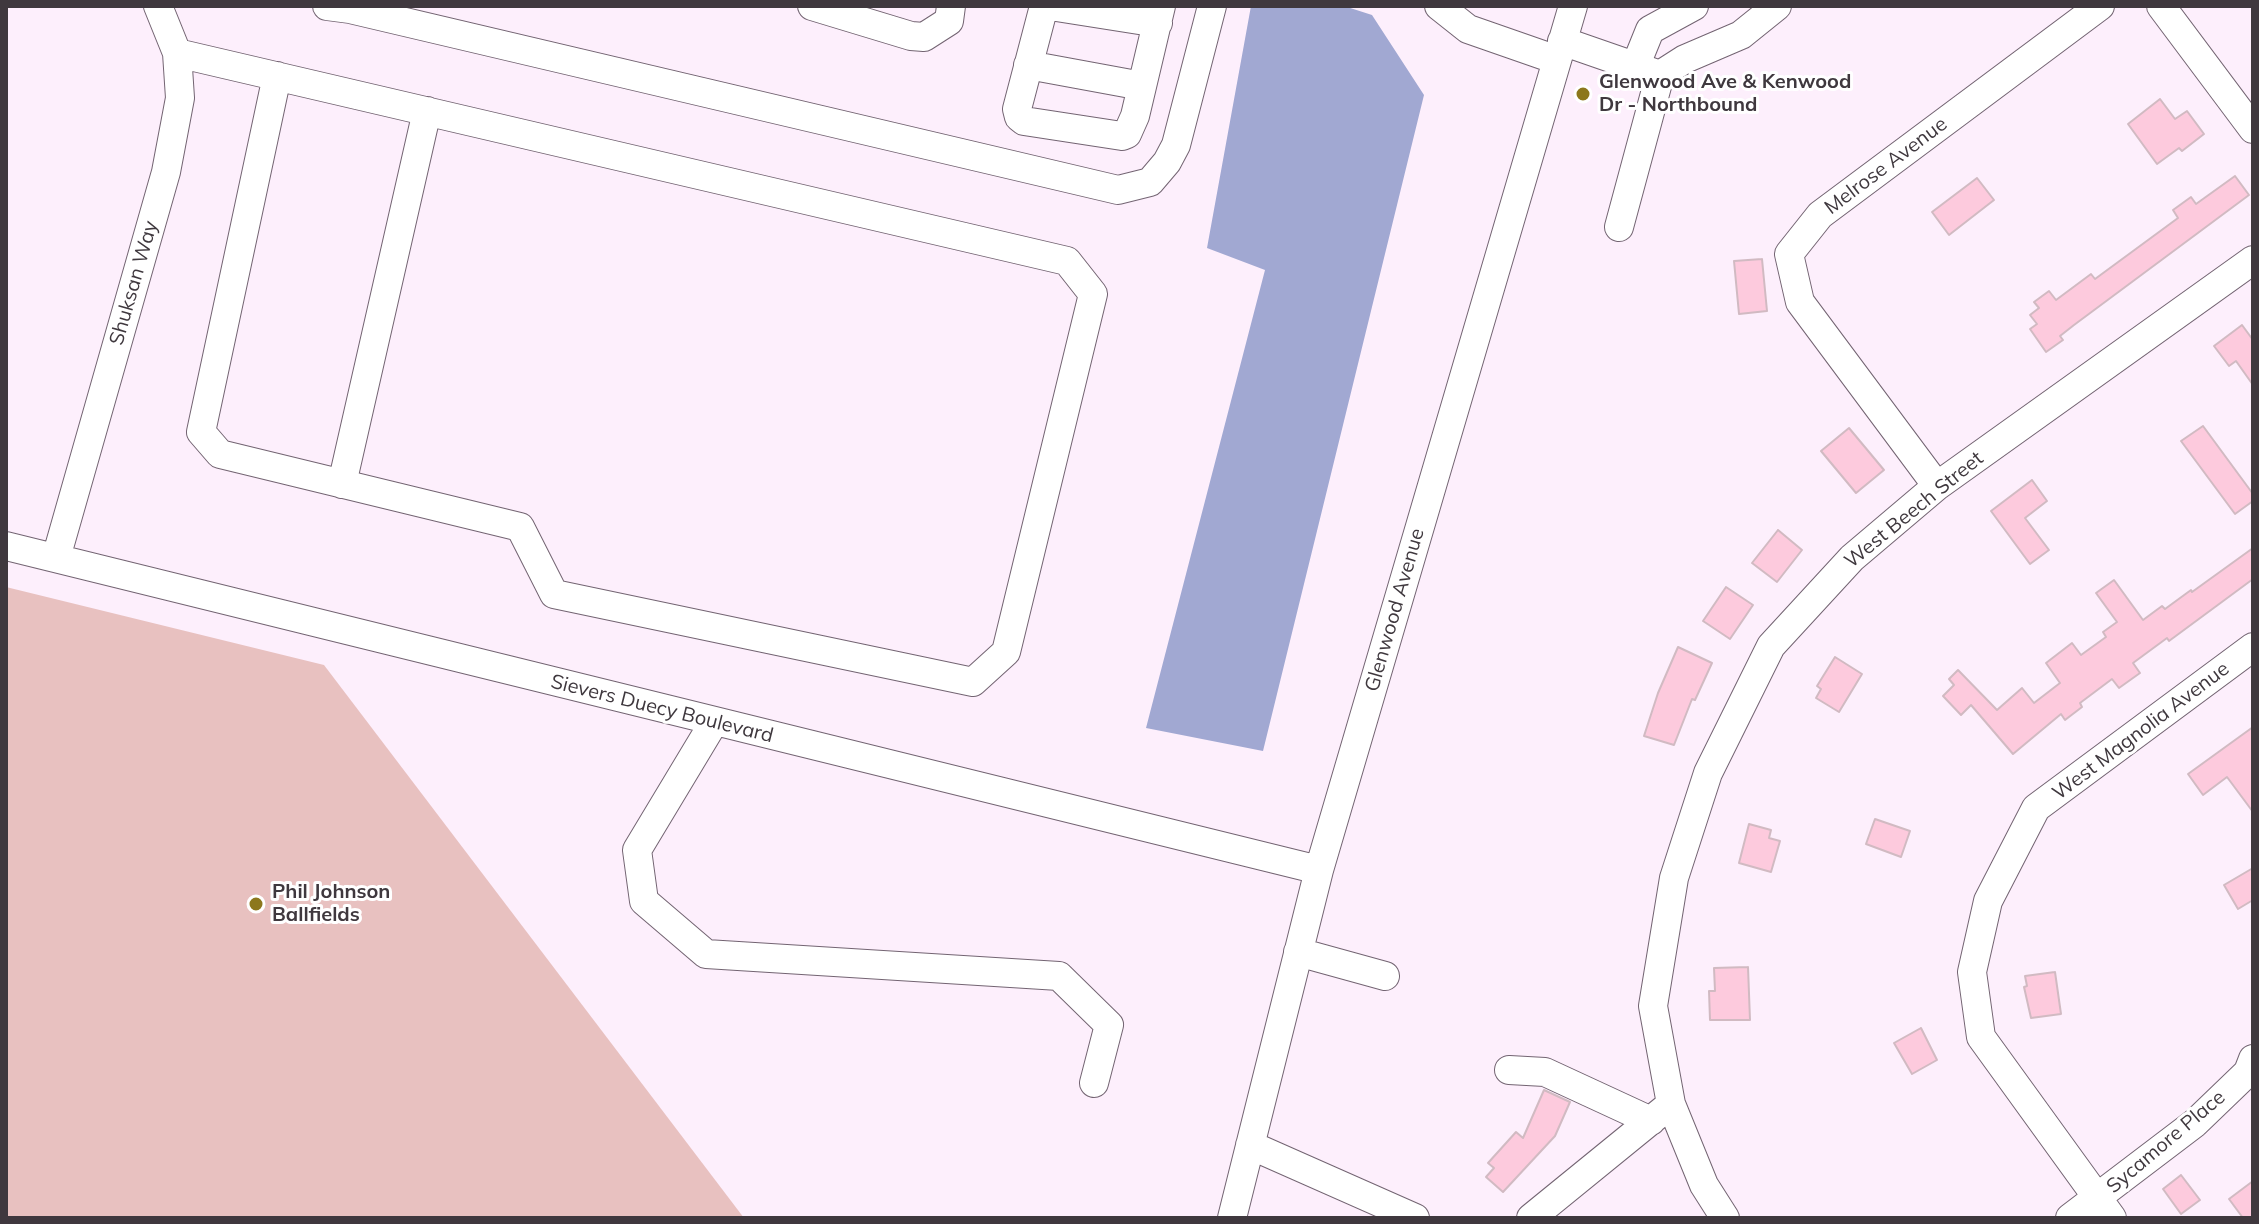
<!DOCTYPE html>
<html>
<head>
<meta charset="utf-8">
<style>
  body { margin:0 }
  #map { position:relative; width:2259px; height:1224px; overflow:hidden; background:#fdeffc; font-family:Mulish,sans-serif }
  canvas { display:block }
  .frame { position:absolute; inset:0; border:8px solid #3f383e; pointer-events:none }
</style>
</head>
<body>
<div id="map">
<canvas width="2259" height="1224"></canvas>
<div class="frame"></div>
</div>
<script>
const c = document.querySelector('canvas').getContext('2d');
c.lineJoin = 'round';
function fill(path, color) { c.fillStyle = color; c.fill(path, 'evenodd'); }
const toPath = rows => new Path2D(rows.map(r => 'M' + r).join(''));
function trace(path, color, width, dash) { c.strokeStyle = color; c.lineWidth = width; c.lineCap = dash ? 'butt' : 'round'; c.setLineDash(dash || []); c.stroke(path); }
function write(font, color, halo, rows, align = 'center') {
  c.font = font + ' Mulish,sans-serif'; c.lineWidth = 6; c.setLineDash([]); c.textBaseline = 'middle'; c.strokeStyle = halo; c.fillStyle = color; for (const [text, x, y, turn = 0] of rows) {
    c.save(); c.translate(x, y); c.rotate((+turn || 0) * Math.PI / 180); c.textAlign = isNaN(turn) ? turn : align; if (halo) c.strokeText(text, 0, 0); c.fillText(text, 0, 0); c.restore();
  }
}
fill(toPath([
  [6,587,324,665,744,1218,6,1218]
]), '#e8c1c0');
fill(toPath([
  [1251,6,1344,6,1372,15,1424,95,1263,751,1146,728,1265,270,1207,248]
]), '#a1a8d2');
const building = toPath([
  [2160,99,2175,119,2187,111,2204,134,2182,151,2179,148,2157,164,2128,124,2160,99],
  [2235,176,2249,195,2074,325,2060,336,2063,340,2046,352,2030,329,2037,324,2030,315,2039,308,2034,302,2049,291,2056,300,2091,274,2095,279,2178,218,2173,210,2191,197,2196,204,2235,176],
  [1977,178,1994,200,1949,235,1932,212,1977,178],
  [1762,259,1767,311,1739,314,1734,261,1762,259],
  [2242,325,2253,340,2253,385,2236,361,2229,366,2214,346,2242,325],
  [2203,426,2253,494,2253,501,2235,514,2181,441,2203,426],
  [1849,428,1884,470,1856,493,1821,451,1849,428],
  [2032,480,2047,501,2025,518,2049,550,2030,564,1991,511,2032,480],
  [1778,530,1802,550,1777,582,1752,563,1778,530],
  [2253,548,2253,579,2169,641,2167,638,2133,663,2140,673,2119,688,2112,679,2080,703,2082,707,2065,720,2061,714,2013,754,1971,705,1961,715,1943,696,1954,685,1949,679,1958,670,1997,710,2022,688,2034,703,2060,683,2046,663,2072,643,2081,655,2106,637,2103,632,2117,622,2096,593,2114,580,2143,620,2162,606,2165,609,2191,590,2192,592,2253,548],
  [1726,587,1753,605,1730,639,1703,621,1726,587],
  [1678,647,1712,663,1695,700,1692,699,1674,745,1644,736,1658,693,1678,647],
  [1835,657,1862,674,1839,712,1816,698,1821,689,1817,686,1835,657],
  [2253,727,2253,812,2227,777,2203,795,2188,774,2253,727],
  [1875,819,1910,831,1901,857,1866,844,1875,819],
  [1749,824,1771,830,1769,838,1780,841,1771,872,1739,863,1749,824],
  [2253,868,2253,900,2238,909,2224,885,2253,868],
  [1748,967,1750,1020,1710,1020,1709,991,1715,991,1714,968,1748,967],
  [2055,972,2061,1014,2031,1018,2024,987,2027,986,2025,976,2055,972],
  [1921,1028,1937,1060,1912,1074,1894,1043,1921,1028],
  [1544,1090,1570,1102,1555,1136,1503,1192,1486,1177,1494,1168,1488,1163,1516,1132,1523,1138,1544,1090],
  [2181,1175,2200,1200,2181,1214,2163,1189,2181,1175],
  [2253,1181,2253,1218,2243,1218,2229,1199,2253,1181]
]);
fill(building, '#fdcadd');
trace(building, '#d1bac2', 2);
const minor = toPath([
  [327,6,350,9,1118,190,1150,182,1167,162,1176,145,1212,6],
  [812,6,911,36,924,37,949,21,951,6],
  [1044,6,1017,109,1019,117,1024,121,1122,136,1127,134,1135,116,1161,6],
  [1050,6,1158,23],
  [1439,6,1468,29,1557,60],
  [2161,6,2253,129],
  [1562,41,1660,75],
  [177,53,1067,261,1093,294,1006,652,973,682,554,594,520,527,220,454,201,432,277,76],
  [1028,65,1142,86],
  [1635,67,1650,30,1694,6],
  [1660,75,1685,59,1741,35,1777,6],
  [1619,227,1660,75],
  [342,484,427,111],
  [1937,486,1800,302,1789,254,1820,215,2100,6],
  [6,546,1319,870],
  [56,558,166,172,180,98,177,53,158,6],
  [714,722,637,850,644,901,706,954,1059,976,1109,1025,1094,1083],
  [1298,952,1385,976],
  [1509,1070,1545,1072,1651,1121],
  [1250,1145,1415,1218],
  [1232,1218,1319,870,1573,6],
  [1531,1218,1671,1104],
  [1725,1218,1704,1185,1671,1104,1653,1006,1674,878,1708,773,1771,646,1852,558,1937,486,2253,260],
  [2070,1218,2195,1123,2248,1072,2253,1059],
  [2112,1218,1981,1037,1972,972,1988,901,2036,808,2253,647]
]);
trace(minor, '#736472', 30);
trace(minor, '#fff', 28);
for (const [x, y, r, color] of [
  [1583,94,8,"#8c771c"],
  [256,904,8,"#8c771c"]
]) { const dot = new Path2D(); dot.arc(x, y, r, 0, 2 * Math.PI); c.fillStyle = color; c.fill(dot); trace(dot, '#fff', 3); }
write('bold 20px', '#3f383e', '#fff', [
  ["Glenwood Ave & Kenwood",1599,82],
  ["Dr - Northbound",1599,105],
  ["Phil Johnson",272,892],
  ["Ballfields",272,915]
], 'left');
write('20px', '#3f383e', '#fff', [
  ["Melrose Avenue",1886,166,-37],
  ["Shuksan Way",134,283,-74],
  ["West Beech Street",1914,510,-39],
  ["Glenwood Avenue",1395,610,-74],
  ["Sievers Duecy Boulevard",662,709,14],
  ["West Magnolia Avenue",2141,731,-37],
  ["Sycamore Place",2166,1142,-40]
]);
</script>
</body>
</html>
